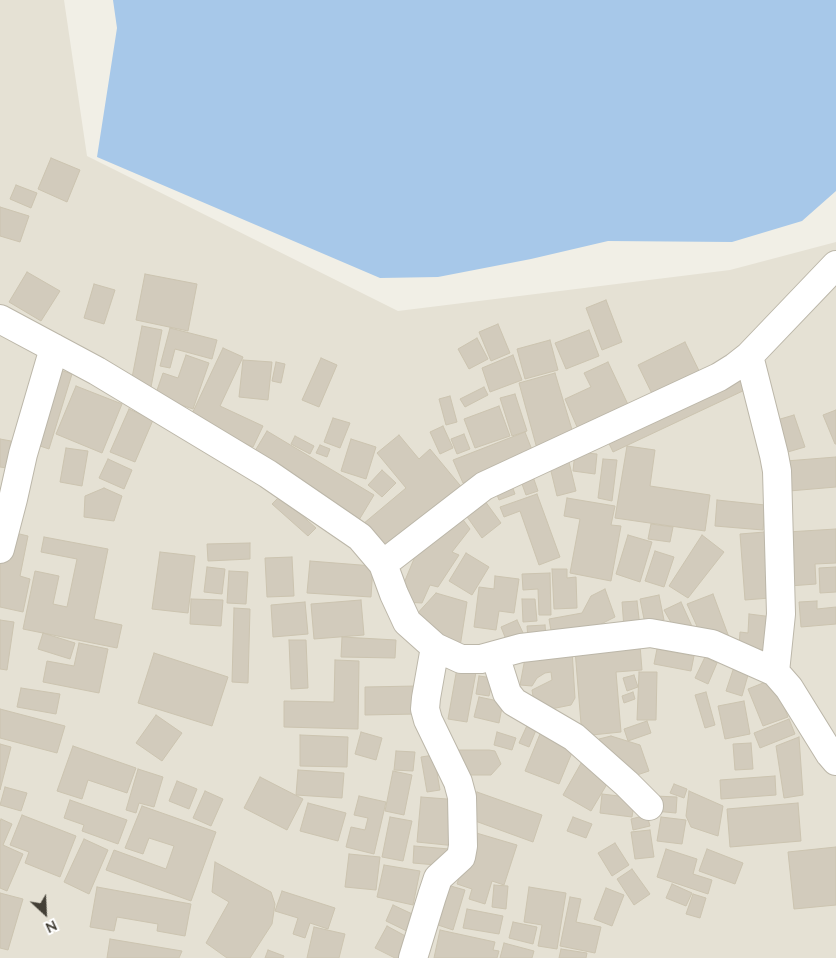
<!DOCTYPE html>
<html>
<head>
<meta charset="utf-8">
<style>
  body { margin:0 }
  #map { position:relative; width:836px; height:958px; overflow:hidden; background:#f1efe6; font-family:Mulish,sans-serif }
  canvas { display:block }
  .north { position:absolute; left:20px; top:888px; width:50px; height:50px; -webkit-text-stroke:4px #fff; paint-order:stroke; rotate:155deg; font-size:14px; font-weight:700; line-height:20px; text-align:center; color:#433f36 }
  .north::after { content:''; display:block; margin:auto; width:18px; height:22px; background:#433f36; clip-path:polygon(50% 0,100% 100%,50% 72%,0 100%) }
</style>
</head>
<body>
<div id="map">
<canvas width="836" height="958"></canvas>
<div class="north">N</div>
</div>
<script>
const c = document.querySelector('canvas').getContext('2d');
c.lineJoin = 'round';
function fill(path, color) { c.fillStyle = color; c.fill(path, 'evenodd'); }
const toPath = rows => new Path2D(rows.map(r => 'M' + r).join(''));
function trace(path, color, width, dash) { c.strokeStyle = color; c.lineWidth = width; c.lineCap = dash ? 'butt' : 'round'; c.setLineDash(dash || []); c.stroke(path); }
fill(toPath([
  [0,0,64,0,87,156,398,311,730,270,836,242,836,958,0,958]
]), '#e5e1d4');
fill(toPath([
  [113,0,836,0,836,191,802,221,732,242,608,241,531,259,438,277,380,278,97,157,117,28]
]), '#a7c8e9');
const building = toPath([
  [51,158,80,170,67,202,38,189,51,158],
  [16,185,37,193,31,208,10,199,16,185],
  [0,207,29,216,20,242,0,236,0,207],
  [27,272,60,291,41,321,9,302,27,272],
  [145,274,197,284,188,331,136,320,145,274],
  [94,284,115,290,104,324,84,318,94,284],
  [606,300,622,342,602,350,586,308,606,300],
  [498,324,510,353,491,361,479,332,498,324],
  [142,326,162,330,151,387,131,383,142,326],
  [170,328,217,340,212,359,175,349,170,368,160,366,170,328],
  [589,330,599,356,566,369,555,343,589,330],
  [477,338,488,359,469,369,458,349,477,338],
  [550,340,558,370,525,379,517,349,550,340],
  [685,342,704,381,657,404,638,365,685,342],
  [223,348,243,357,220,406,263,426,253,447,190,418,223,348],
  [186,355,209,363,193,409,155,396,163,373,178,378,186,355],
  [513,355,522,380,490,392,482,368,513,355],
  [321,358,337,365,319,407,302,400,321,358],
  [243,360,272,362,268,400,239,397,243,360],
  [276,362,285,364,281,383,272,381,276,362],
  [608,362,632,413,581,436,565,399,591,387,584,373,608,362],
  [57,369,72,374,49,449,34,444,57,369],
  [740,372,747,389,613,452,605,435,740,372],
  [555,373,576,443,539,456,519,383,555,373],
  [76,386,122,404,102,453,56,434,76,386],
  [484,387,488,395,465,407,460,399,484,387],
  [515,394,527,431,512,436,500,398,515,394],
  [450,396,457,422,446,425,439,399,450,396],
  [499,406,510,436,475,448,464,419,499,406],
  [129,409,153,420,135,462,110,452,129,409],
  [836,410,836,444,835,444,823,415,836,410],
  [794,415,805,447,781,454,770,422,794,415],
  [333,418,350,423,340,448,324,442,333,418],
  [443,426,453,448,440,454,430,432,443,426],
  [267,431,374,495,359,520,252,456,267,431],
  [525,432,534,455,463,483,453,460,525,432],
  [464,434,470,449,457,454,451,439,464,434],
  [399,435,419,459,430,449,464,490,388,554,363,524,406,488,377,453,399,435],
  [295,436,314,446,310,454,291,444,295,436],
  [0,439,11,441,7,468,0,467,0,439],
  [351,439,376,447,366,479,341,471,351,439],
  [320,445,330,449,327,457,316,453,320,445],
  [627,446,655,450,650,486,710,495,705,531,615,518,627,446],
  [66,448,88,451,82,486,60,482,66,448],
  [575,452,597,454,595,474,573,471,575,452],
  [836,457,836,487,789,491,786,461,836,457],
  [108,459,132,470,124,489,99,478,108,459],
  [603,459,617,460,612,501,598,498,603,459],
  [569,462,576,491,557,496,550,467,569,462],
  [530,468,538,491,526,495,518,473,530,468],
  [382,470,396,483,382,497,368,485,382,470],
  [509,478,515,494,499,500,493,484,509,478],
  [104,488,122,496,114,521,84,517,85,496,104,488],
  [537,494,560,557,539,565,520,511,504,517,500,507,537,494],
  [280,496,316,528,308,536,272,504,280,496],
  [482,497,501,523,482,538,463,511,482,497],
  [567,498,615,506,611,525,621,526,611,581,570,573,580,519,564,516,567,498],
  [717,500,765,505,763,530,715,526,717,500],
  [458,513,470,529,452,552,459,555,438,587,430,585,422,603,404,602,404,583,416,554,458,513],
  [651,524,673,527,670,542,648,539,651,524],
  [836,529,836,563,815,564,816,584,789,586,787,532,836,529],
  [7,531,28,536,20,576,30,579,23,612,0,607,0,563,7,531],
  [765,532,770,598,745,600,740,534,765,532],
  [628,535,652,542,640,582,616,574,628,535],
  [702,535,724,552,688,598,669,586,702,535],
  [44,537,108,549,94,619,122,625,117,648,23,629,35,571,59,576,53,604,67,607,77,559,41,552,44,537],
  [250,543,250,559,208,561,207,544,250,543],
  [655,551,674,557,664,587,645,581,655,551],
  [160,552,195,556,188,613,152,609,160,552],
  [466,553,489,567,472,595,449,581,466,553],
  [292,557,294,596,267,597,265,558,292,557],
  [310,561,373,566,371,597,307,593,310,561],
  [207,567,225,569,222,594,204,592,207,567],
  [836,567,836,592,820,593,819,568,836,567],
  [552,569,567,569,567,578,576,577,577,608,554,609,552,569],
  [229,571,248,572,246,604,227,603,229,571],
  [550,573,551,615,539,615,538,589,523,590,522,574,550,573],
  [495,576,519,579,514,613,499,611,496,630,474,627,479,587,494,589,495,576],
  [605,589,615,617,601,624,600,634,552,636,549,619,582,613,591,596,605,589],
  [436,593,467,602,460,647,425,630,415,616,436,593],
  [713,594,730,640,700,633,687,604,713,594],
  [659,595,664,620,645,624,640,599,659,595],
  [191,599,223,600,221,626,190,624,191,599],
  [522,599,535,599,537,621,523,622,522,599],
  [361,600,364,635,314,639,311,604,361,600],
  [637,601,640,627,624,628,622,602,637,601],
  [817,601,817,609,836,607,836,624,801,627,799,602,817,601],
  [305,602,308,634,273,637,271,605,305,602],
  [681,602,695,633,673,626,664,610,681,602],
  [234,608,250,609,248,683,232,682,234,608],
  [749,614,773,617,770,650,739,648,740,632,748,633,749,614],
  [0,620,14,622,7,670,0,669,0,620],
  [517,620,524,635,507,642,501,627,517,620],
  [545,625,546,636,528,638,527,626,545,625],
  [43,633,75,643,70,659,38,649,43,633],
  [342,637,396,640,395,658,341,657,342,637],
  [289,640,306,640,308,688,291,689,289,640],
  [79,643,108,649,99,693,43,682,47,661,74,666,79,643],
  [640,645,642,670,616,672,621,732,582,736,575,650,640,645],
  [657,649,694,656,691,671,654,664,657,649],
  [572,650,575,698,571,705,551,709,534,702,532,690,552,680,551,672,545,673,537,678,532,686,520,685,526,653,572,650],
  [154,653,228,677,212,726,138,703,154,653],
  [705,657,717,663,708,684,695,678,705,657],
  [335,660,359,661,358,729,284,727,284,701,334,702,335,660],
  [735,664,750,668,742,696,726,691,735,664],
  [457,668,476,672,467,722,448,719,457,668],
  [639,672,657,672,656,720,637,720,639,672],
  [634,675,638,687,627,691,623,678,634,675],
  [479,676,493,678,489,696,476,694,479,676],
  [773,679,788,717,763,726,748,689,773,679],
  [417,686,417,714,365,715,365,687,417,686],
  [21,688,60,694,56,714,17,707,21,688],
  [633,692,635,699,624,703,622,696,633,692],
  [706,692,715,725,705,728,695,695,706,692],
  [479,697,503,702,499,723,474,717,479,697],
  [744,701,750,734,725,739,718,706,744,701],
  [0,709,65,726,57,753,0,738,0,709],
  [156,715,182,733,162,761,136,743,156,715],
  [530,719,539,723,529,747,519,743,530,719],
  [789,719,795,734,760,748,754,733,789,719],
  [647,721,651,733,628,741,624,729,647,721],
  [542,729,576,743,559,784,525,771,542,729],
  [361,732,382,738,376,760,355,754,361,732],
  [497,732,516,738,512,750,494,745,497,732],
  [300,735,348,737,347,767,300,766,300,735],
  [611,736,640,745,649,771,625,779,594,750,599,739,611,736],
  [799,737,803,795,784,798,776,746,799,737],
  [751,743,753,769,735,770,733,744,751,743],
  [0,744,11,747,0,790,0,744],
  [73,746,136,768,127,793,88,780,82,799,57,791,73,746],
  [455,750,489,750,495,751,501,764,491,775,458,775,455,750],
  [396,751,415,752,413,771,394,770,396,751],
  [434,755,440,790,427,792,421,757,434,755],
  [584,758,613,774,591,811,563,795,584,758],
  [138,769,163,777,154,807,139,803,136,813,126,810,138,769],
  [298,770,344,773,342,798,296,795,298,770],
  [393,771,412,775,404,815,385,811,393,771],
  [775,776,776,795,721,799,720,780,775,776],
  [260,777,303,799,287,830,244,808,260,777],
  [177,781,197,789,189,809,169,801,177,781],
  [674,784,687,789,684,798,670,793,674,784],
  [5,787,27,793,21,811,0,805,5,787],
  [205,791,223,799,211,826,193,818,205,791],
  [689,791,723,806,718,836,691,827,686,816,689,791],
  [477,792,542,815,533,842,467,818,477,792],
  [602,794,635,798,632,817,600,813,602,794],
  [359,796,386,802,374,854,346,847,351,827,365,830,368,818,354,815,359,796],
  [655,796,677,797,676,813,654,811,655,796],
  [421,797,460,800,456,846,417,842,421,797],
  [70,800,127,820,118,844,82,831,84,825,64,818,70,800],
  [308,803,346,813,338,841,300,831,308,803],
  [798,803,801,841,730,847,727,809,798,803],
  [142,806,216,832,191,901,106,870,114,850,166,869,174,846,149,838,143,854,125,848,142,806],
  [22,815,76,836,60,877,25,863,29,852,10,845,22,815],
  [647,815,650,826,633,830,631,819,647,815],
  [390,817,412,821,403,861,382,857,390,817],
  [573,817,592,824,586,838,567,831,573,817],
  [661,817,686,820,682,844,657,841,661,817],
  [1,819,12,824,3,845,23,854,7,891,0,888,0,822,1,819],
  [650,830,654,857,635,859,631,832,650,830],
  [473,832,517,845,504,885,492,881,485,904,469,899,472,889,457,884,473,832],
  [84,839,108,850,89,894,64,882,84,839],
  [615,843,629,865,612,876,598,853,615,843],
  [414,846,449,849,448,866,413,863,414,846],
  [836,847,836,905,794,909,788,852,836,847],
  [666,849,697,859,693,874,712,880,708,894,657,877,666,849],
  [707,849,743,863,735,884,699,871,707,849],
  [349,854,380,857,376,890,345,887,349,854],
  [215,862,271,892,275,904,272,924,250,958,227,958,206,943,229,902,212,892,215,862],
  [384,865,420,871,413,905,377,897,384,865],
  [632,869,650,894,634,905,617,879,632,869],
  [440,883,465,890,453,930,429,922,440,883],
  [672,884,692,893,686,906,666,898,672,884],
  [494,885,508,886,506,909,492,907,494,885],
  [97,887,191,904,185,936,157,931,158,924,117,917,114,931,90,927,97,887],
  [529,887,566,893,557,949,538,946,542,925,524,922,529,887],
  [606,888,624,895,612,926,594,919,606,888],
  [282,891,335,908,328,929,310,923,305,938,293,934,298,918,275,911,282,891],
  [0,893,23,899,8,950,0,948,0,893],
  [693,894,706,898,700,918,686,914,693,894],
  [570,897,581,899,576,922,601,927,595,953,560,946,570,897],
  [393,905,423,919,415,935,386,921,393,905],
  [467,909,503,916,499,934,463,928,467,909],
  [513,922,537,927,533,944,509,938,513,922],
  [387,926,411,939,400,958,395,958,375,948,387,926],
  [314,927,345,934,339,958,307,958,314,927],
  [440,930,495,942,493,950,499,951,497,958,434,958,440,930],
  [110,939,182,951,179,958,107,958,110,939],
  [504,943,534,951,532,958,500,958,504,943],
  [561,949,587,953,586,958,559,958,561,949],
  [268,950,284,956,283,958,265,958,268,950]
]);
fill(building, '#d2cbbc');
trace(building, '#ccc4b0', 1);
const street = toPath([
  [0,319,97,371,268,474,360,537,383,564,394,594,407,622,435,647,461,659,481,659,521,648,650,633,712,644,775,672,789,688,830,754,836,761],
  [749,356,774,455,777,471,781,614,775,672],
  [0,549,13,499,23,454,54,348],
  [383,564,484,486,719,377,735,367,749,356,836,265],
  [495,655,507,693,514,702,574,737,627,784,649,806],
  [413,958,432,896,438,878,461,857,463,846,462,797,458,782,428,720,425,709,426,698,435,647]
]);
trace(street, '#bcb7a9', 30);
trace(street, '#fff', 28);
</script>
</body>
</html>
